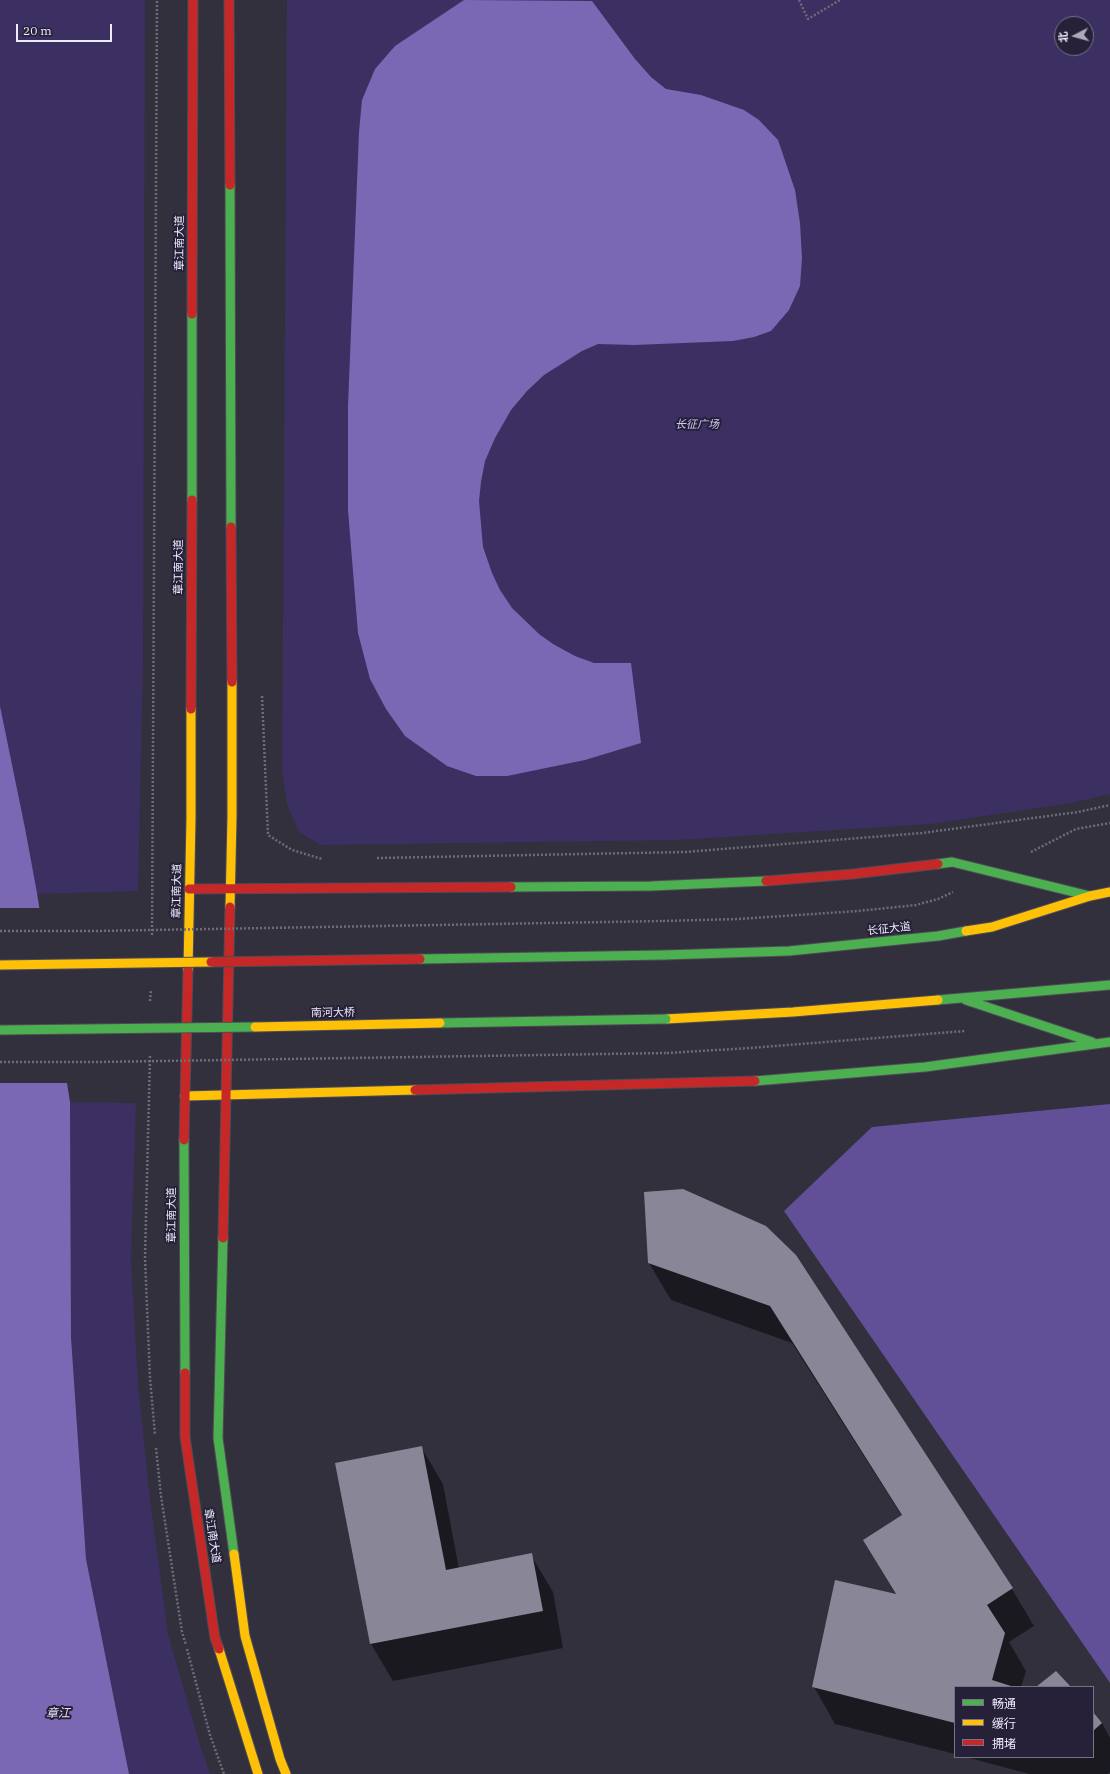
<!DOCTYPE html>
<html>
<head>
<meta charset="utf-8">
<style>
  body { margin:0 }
  #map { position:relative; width:1110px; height:1774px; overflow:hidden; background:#32303d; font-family:"IBM Plex Serif","Noto Sans SC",serif }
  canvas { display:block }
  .legend { position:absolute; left:954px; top:1686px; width:140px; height:72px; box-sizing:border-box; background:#262039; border:1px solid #767287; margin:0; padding:5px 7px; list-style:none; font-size:12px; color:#eeecfc }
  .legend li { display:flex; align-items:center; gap:8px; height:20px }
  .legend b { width:20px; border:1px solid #767287 }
  .north { position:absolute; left:1054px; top:16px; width:40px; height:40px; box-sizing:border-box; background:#262039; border:1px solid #767287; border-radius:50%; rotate:264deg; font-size:11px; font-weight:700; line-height:16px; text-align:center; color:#eeecfc }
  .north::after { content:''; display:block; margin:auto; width:14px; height:18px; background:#acaab9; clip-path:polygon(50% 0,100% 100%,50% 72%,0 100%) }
  .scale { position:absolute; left:16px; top:24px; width:96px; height:18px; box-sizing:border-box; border:2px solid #eeecfc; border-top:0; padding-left:5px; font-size:12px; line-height:14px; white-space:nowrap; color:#eeecfc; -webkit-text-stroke:3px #262039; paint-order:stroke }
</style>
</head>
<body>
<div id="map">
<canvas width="1110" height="1774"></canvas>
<ul class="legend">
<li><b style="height:5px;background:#4caf50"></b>畅通</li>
<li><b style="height:5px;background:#ffc107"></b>缓行</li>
<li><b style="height:5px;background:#c62828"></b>拥堵</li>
</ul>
<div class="north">北</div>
<div class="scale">20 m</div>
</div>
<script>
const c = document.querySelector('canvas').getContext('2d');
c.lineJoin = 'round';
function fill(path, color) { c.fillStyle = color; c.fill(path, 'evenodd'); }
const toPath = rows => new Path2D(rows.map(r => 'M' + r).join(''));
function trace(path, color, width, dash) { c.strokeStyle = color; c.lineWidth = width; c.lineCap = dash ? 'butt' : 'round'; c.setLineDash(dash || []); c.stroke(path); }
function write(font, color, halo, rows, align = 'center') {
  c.font = font + ' "IBM Plex Serif","Noto Sans SC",serif'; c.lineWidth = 4; c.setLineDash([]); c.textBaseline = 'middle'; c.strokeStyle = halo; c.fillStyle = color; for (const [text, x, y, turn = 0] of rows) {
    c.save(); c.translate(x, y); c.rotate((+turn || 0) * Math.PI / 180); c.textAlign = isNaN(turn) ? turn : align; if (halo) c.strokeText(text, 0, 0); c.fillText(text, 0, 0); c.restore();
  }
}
fill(toPath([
  [0,0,145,0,143,666,138,891,37,894,25,828,0,706],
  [287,0,1110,0,1110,794,1072,803,930,824,678,840,320,845,299,832,287,804,282,772],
  [1062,24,1086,24,1086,48,1062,48],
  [70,1102,136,1103,131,1258,138,1384,150,1499,168,1634,199,1742,210,1774,129,1774,86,1559,71,1337]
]), '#3c2f62');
fill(toPath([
  [1110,1104,1110,1683,784,1211,872,1127]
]), '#614f97');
fill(toPath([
  [464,0,592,1,635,59,651,77,666,89,701,95,744,110,759,120,778,140,795,190,800,223,802,258,800,286,789,310,771,331,754,337,733,341,634,345,598,344,582,351,544,375,527,391,511,410,495,438,485,461,481,482,479,501,483,547,492,573,500,590,512,608,539,634,553,644,575,656,594,663,631,663,641,743,585,760,507,776,476,776,447,766,405,736,386,709,370,679,358,633,348,510,348,406,359,132,362,100,375,69,395,46],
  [0,706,25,828,37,893,70,1102,71,1337,86,1559,129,1774,0,1774]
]), '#7a68b5');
fill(toPath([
  [0,908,41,908,69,1083,0,1083]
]), '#32303d');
fill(toPath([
  [795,1255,1012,1589,1034,1626,1009,1642,1026,1671,1021,1687,955,1687,955,1754,835,1724,814,1687,896,1595,864,1541,902,1516,792,1343,671,1300,649,1263],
  [421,1447,443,1484,459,1569,531,1555,553,1592,563,1648,393,1681,371,1644,336,1463],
  [1093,1713,1102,1723,1110,1738,1110,1772,1108,1774,1029,1774,966,1757,1093,1757]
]), '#0007');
fill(toPath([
  [683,1189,766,1226,796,1255,1013,1588,987,1605,1005,1633,992,1680,1014,1687,955,1687,955,1723,812,1687,835,1580,896,1594,863,1540,902,1515,770,1306,648,1263,644,1192],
  [422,1446,446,1570,532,1553,543,1611,370,1644,335,1463],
  [1056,1671,1071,1687,1036,1687],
  [1093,1712,1102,1723,1093,1731]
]), '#898797');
const fast = toPath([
  [230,185,231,527],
  [192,500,192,314],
  [938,864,952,862,1090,896],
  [511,887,651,886,766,881],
  [664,955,789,951,938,936,966,931],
  [938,1000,1110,985],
  [966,1000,1092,1042],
  [755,1081,925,1067,1110,1042],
  [184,1140,185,1373],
  [223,1238,218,1438,234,1554]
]);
const slow = toPath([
  [230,907,232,817,232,682],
  [966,931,992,927,1090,896,1110,892],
  [188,970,191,818,191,709],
  [666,1019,793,1012,938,1000],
  [185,1096,415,1090],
  [234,1554,245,1636,280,1759,286,1774],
  [219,1649,258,1774]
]);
const jam = toPath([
  [229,0,230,185],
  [192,314,193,0],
  [231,527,232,682],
  [191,709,192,500],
  [766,881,853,874,938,864],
  [189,889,511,887],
  [415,1090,755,1081],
  [184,1140,188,970],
  [223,1238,230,907],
  [185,1373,185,1437,215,1638,219,1649]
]);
trace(fast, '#4e4b57', 11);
trace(slow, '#4e4b57', 11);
trace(jam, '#4e4b57', 11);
trace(toPath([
  [799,0,808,19,840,0],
  [262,696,268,835,292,850,322,859],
  [1031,852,1076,829,1110,823],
  [377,858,685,852,922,833,1078,812,1110,805],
  [663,921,738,919,858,911,916,905,938,899,953,892],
  [152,935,157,0],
  [150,1001,151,990],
  [667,1053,750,1048,965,1031],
  [150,1056,145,1258,150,1378,155,1435],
  [156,1448,161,1496,182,1632,186,1645],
  [187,1649,210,1735,224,1774]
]), '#6e6c77', 2.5, [2, 2]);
trace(fast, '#4caf50', 9);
trace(slow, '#ffc107', 9);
trace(jam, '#c62828', 9);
const fastBridge = toPath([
  [420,959,664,955],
  [440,1023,666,1019],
  [0,1030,255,1027]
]);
const slowBridge = toPath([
  [0,965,211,962],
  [255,1027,440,1023]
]);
const jamBridge = toPath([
  [211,962,420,959]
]);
trace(fastBridge, '#4e4b57', 11, []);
trace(slowBridge, '#4e4b57', 11, []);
trace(jamBridge, '#4e4b57', 11, []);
trace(toPath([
  [0,931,96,931,663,921],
  [0,1062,98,1062,667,1053]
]), '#6e6c77', 2.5, [2, 2]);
trace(fastBridge, '#4caf50', 9);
trace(slowBridge, '#ffc107', 9);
trace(jamBridge, '#c62828', 9);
write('11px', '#eeecfc', '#262039', [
  ["章江南大道",180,243,-90],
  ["章江南大道",179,567,-90],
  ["章江南大道",177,891,-89],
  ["长征大道",889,929,-6],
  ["南河大桥",333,1013,-1],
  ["章江南大道",172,1215,-90],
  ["章江南大道",212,1536,81]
]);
write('italic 11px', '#d0c8f5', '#262039', [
  ["长征广场",697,425]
]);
write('italic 12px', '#e3e0f7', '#262039', [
  ["章江",58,1714]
]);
</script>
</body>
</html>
